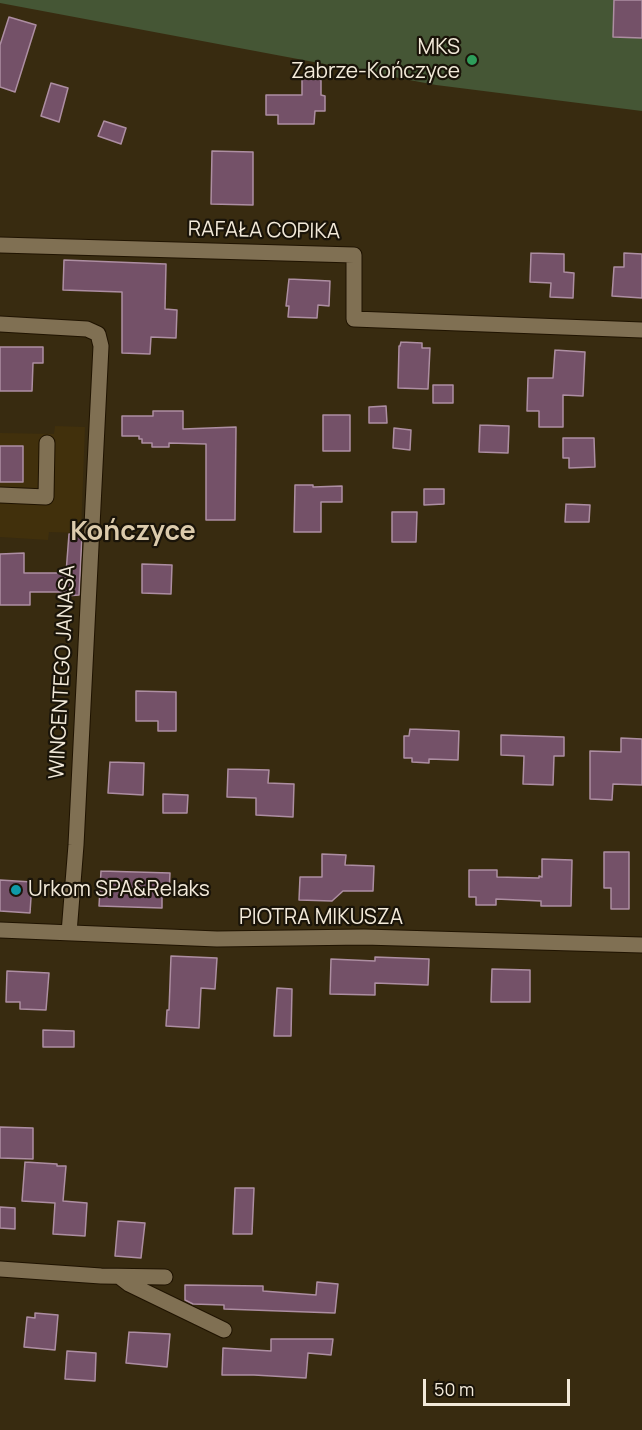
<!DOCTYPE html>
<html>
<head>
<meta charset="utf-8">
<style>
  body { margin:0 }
  #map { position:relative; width:642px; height:1430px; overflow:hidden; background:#382b10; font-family:Manrope,sans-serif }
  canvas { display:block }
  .scale { position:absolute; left:423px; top:1379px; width:147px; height:27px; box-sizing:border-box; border:3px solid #f3eada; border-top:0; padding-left:8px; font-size:18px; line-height:21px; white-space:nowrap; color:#f3eada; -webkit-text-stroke:4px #1a1409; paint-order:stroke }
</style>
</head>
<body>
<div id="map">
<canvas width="642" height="1430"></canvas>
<div class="scale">50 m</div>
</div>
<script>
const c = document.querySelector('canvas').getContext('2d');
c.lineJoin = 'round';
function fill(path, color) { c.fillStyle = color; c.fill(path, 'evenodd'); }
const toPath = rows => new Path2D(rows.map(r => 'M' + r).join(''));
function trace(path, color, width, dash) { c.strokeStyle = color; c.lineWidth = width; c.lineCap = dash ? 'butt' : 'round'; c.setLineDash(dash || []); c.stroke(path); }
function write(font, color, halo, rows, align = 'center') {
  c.font = font + ' Manrope,sans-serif'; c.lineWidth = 4.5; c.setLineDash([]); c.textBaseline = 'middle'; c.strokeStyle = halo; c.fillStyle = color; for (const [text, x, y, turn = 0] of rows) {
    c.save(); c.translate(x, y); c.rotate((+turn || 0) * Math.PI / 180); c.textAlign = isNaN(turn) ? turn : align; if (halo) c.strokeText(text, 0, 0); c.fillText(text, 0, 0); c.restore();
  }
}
fill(toPath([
  [55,426,85,427,81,533,49,532,48,540,0,537,0,433,54,434]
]), '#41300c');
fill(toPath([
  [0,0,642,0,642,111,436,85,0,3]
]), '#455635');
const building = toPath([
  [614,0,642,0,642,38,613,37,614,0],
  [9,17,36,25,15,92,0,87,0,45,9,17],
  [302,77,321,77,321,95,325,96,325,111,315,111,314,124,278,124,278,115,266,115,266,95,302,95,302,77],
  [51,83,68,88,59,122,41,116,51,83],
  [104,121,126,128,121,144,98,136,104,121],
  [212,151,253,152,253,205,211,204,212,151],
  [531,253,564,254,564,272,574,273,573,298,550,297,551,283,530,282,531,253],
  [624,253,642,254,642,298,612,296,614,267,624,267,624,253],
  [64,260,166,264,165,309,177,310,176,338,151,337,150,354,122,353,122,292,63,290,64,260],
  [289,279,330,281,329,306,318,305,317,318,288,317,289,306,286,306,289,279],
  [401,342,422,343,422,348,430,348,428,389,398,388,399,346,400,346,401,342],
  [0,347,43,347,43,363,33,363,32,391,0,391,0,347],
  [555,350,585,352,583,396,563,395,563,427,539,427,539,411,527,411,528,378,553,378,555,350],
  [433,385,453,385,453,403,433,403,433,385],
  [386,406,387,423,369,423,369,407,386,406],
  [153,411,183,411,183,429,236,427,235,520,206,520,206,444,169,443,169,447,152,447,152,443,142,443,142,439,139,439,139,436,122,436,122,416,153,416,153,411],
  [323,415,350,415,350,451,323,451,323,415],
  [480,425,509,426,508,453,479,452,480,425],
  [394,428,411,430,410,450,393,448,394,428],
  [563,438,594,438,595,467,569,468,569,458,563,458,563,438],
  [0,446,23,446,23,482,0,482,0,446],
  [295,485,313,485,313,487,342,486,342,502,321,502,321,532,294,532,295,485],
  [424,489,444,489,444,504,424,505,424,489],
  [566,504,590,505,589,522,565,522,566,504],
  [392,512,417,512,416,542,392,542,392,512],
  [69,534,82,535,79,595,65,596,65,592,30,592,30,605,0,605,0,554,24,553,24,573,66,573,69,534],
  [142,564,172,565,171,594,142,593,142,564],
  [136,691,176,692,176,731,158,731,158,721,136,721,136,691],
  [410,729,459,731,458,760,429,759,429,763,412,762,412,758,404,758,404,736,409,736,410,729],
  [501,735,564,737,564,756,554,756,553,785,523,784,524,756,501,755,501,735],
  [621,738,642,739,642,785,613,784,612,800,590,799,590,751,621,752,621,738],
  [110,762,144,763,143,795,108,793,110,762],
  [228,769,269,770,268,783,294,784,293,817,256,815,256,798,227,797,228,769],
  [163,794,188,795,187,813,163,813,163,794],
  [604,852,629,852,629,909,611,909,611,888,604,888,604,852],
  [322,854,346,855,345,865,374,866,373,891,343,891,332,901,299,900,300,877,322,877,322,854],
  [542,859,572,860,571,906,541,906,541,901,496,899,496,905,476,905,476,897,469,897,469,870,497,870,497,877,539,878,539,876,542,877,542,859],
  [101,871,170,873,169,894,162,894,162,908,99,906,101,871],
  [0,880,32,882,30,913,0,911,0,880],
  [171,956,217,958,215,989,201,988,199,1028,166,1026,167,1010,169,1010,171,956],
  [375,957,429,959,428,985,375,983,375,995,330,994,331,959,375,961,375,957],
  [492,969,530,970,530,1002,491,1002,492,969],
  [7,971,49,973,46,1010,20,1009,20,1002,6,1002,7,971],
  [277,988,292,989,291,1036,274,1036,277,988],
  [43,1030,74,1031,74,1047,43,1047,43,1030],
  [0,1127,33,1128,33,1159,0,1158,0,1127],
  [25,1162,57,1164,57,1166,66,1166,63,1201,87,1203,85,1236,53,1234,55,1203,22,1201,25,1162],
  [235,1188,254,1188,252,1234,233,1234,235,1188],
  [0,1207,15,1208,15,1229,0,1228,0,1207],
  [118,1221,145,1223,141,1258,115,1256,118,1221],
  [317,1282,338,1284,335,1313,224,1309,224,1305,193,1304,185,1300,185,1285,263,1286,263,1291,316,1295,317,1282],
  [35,1313,58,1315,55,1350,24,1347,27,1317,35,1318,35,1313],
  [129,1332,170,1334,167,1367,126,1363,129,1332],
  [271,1339,333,1339,331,1355,308,1353,306,1378,254,1375,222,1375,223,1348,271,1351,271,1339],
  [67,1351,96,1353,95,1381,65,1379,67,1351]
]);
fill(building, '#745168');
trace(building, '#ad8ea2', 1.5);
const minor = toPath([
  [0,245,354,255,354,319,642,330],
  [0,324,87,329,98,334,101,346,76,845,69,933],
  [0,495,46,497,47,443],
  [0,930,217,939,364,937,642,945],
  [0,1269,101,1276,165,1277],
  [120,1277,129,1284,224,1330]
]);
trace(minor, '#1f1300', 17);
trace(minor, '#807053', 15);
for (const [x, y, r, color] of [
  [472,60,6,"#2e9e5b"],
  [16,890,6,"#0f9aa8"]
]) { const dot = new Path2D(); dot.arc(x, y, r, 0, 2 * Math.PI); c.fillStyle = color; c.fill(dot); trace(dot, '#1a1409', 2); }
write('21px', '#f3eada', '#1a1409', [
  ["MKS",460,48],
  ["Zabrze-Kończyce",460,72],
  ["Urkom SPA&Relaks",28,890,"left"]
], 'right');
write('21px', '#f3eada', '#1a1409', [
  ["RAFAŁA COPIKA",264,231,1],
  ["WINCENTEGO JANASA",63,672,-87],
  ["PIOTRA MIKUSZA",321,918]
]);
write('bold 27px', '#dccbac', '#1a1409', [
  ["Kończyce",133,532]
]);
</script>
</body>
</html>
